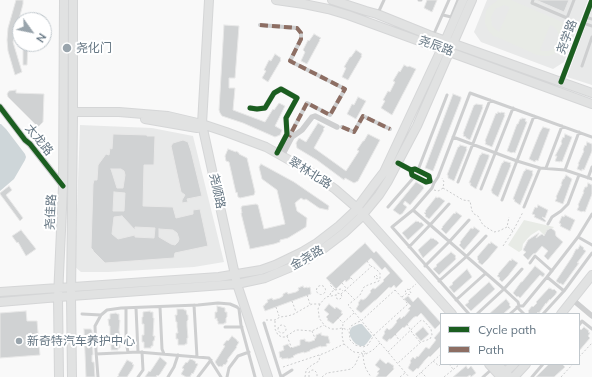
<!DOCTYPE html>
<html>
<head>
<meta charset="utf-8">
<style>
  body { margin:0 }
  #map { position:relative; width:592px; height:377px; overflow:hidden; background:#f9f9f9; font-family:Mulish,sans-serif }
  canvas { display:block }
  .legend { position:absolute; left:440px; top:313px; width:140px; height:52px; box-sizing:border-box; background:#fff; border:1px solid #c1c8cd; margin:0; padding:5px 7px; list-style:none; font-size:12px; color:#657683 }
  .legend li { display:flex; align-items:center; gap:8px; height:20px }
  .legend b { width:20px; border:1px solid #c1c8cd }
  .north { position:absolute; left:12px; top:12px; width:40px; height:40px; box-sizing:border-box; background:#fff; border:1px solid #c1c8cd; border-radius:50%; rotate:123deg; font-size:11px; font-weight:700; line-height:16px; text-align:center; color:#657683 }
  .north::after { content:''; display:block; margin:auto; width:14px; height:18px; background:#99a4ac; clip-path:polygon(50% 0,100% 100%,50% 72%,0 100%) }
</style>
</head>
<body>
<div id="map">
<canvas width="592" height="377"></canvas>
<ul class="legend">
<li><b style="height:5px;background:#1b5e20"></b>Cycle path</li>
<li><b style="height:5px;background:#8d6e63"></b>Path</li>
</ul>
<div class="north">N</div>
</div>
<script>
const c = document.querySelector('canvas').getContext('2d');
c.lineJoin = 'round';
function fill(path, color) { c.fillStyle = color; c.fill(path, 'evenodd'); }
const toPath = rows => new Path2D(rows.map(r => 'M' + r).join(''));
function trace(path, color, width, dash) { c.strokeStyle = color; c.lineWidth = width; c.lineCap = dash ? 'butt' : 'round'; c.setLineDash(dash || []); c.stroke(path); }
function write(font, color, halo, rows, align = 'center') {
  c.font = font + ' Mulish,"Noto Sans SC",sans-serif'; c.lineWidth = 4; c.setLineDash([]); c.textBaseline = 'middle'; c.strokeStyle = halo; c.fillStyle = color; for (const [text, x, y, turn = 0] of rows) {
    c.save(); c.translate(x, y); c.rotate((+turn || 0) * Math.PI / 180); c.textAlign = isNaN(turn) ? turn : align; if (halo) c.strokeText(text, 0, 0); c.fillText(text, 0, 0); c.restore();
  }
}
fill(toPath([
  [487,0,588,0,564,62,553,69,481,42,474,32],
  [592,8,592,85,567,77],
  [80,125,152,128,193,136,224,262,194,267,108,272,81,272,75,267]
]), '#e8e9e9');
fill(toPath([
  [497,0,511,0,576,28,574,34,564,30,565,37,564,41,561,48,556,53,549,56,545,56,537,55,497,37,493,36,488,30,485,23,485,19,486,11,488,8,491,5,497,1],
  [504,5,510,7,499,32,492,26,491,17,495,9],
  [550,25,553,26,557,30,559,36,558,42,553,49,548,51,542,51,540,50],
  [524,220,554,227,553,228,549,229,547,230,547,238,539,230,531,235,528,238,523,244,522,250,519,252,508,245]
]), '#e8ebe6');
fill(toPath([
  [0,124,1,124,6,129,25,154,26,157,25,160,14,179,0,191],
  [359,324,362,324,372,336,367,343,364,346,360,346,356,344,353,341,350,336,350,330,352,327]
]), '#ced6d9');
const building = toPath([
  [16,0,23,0,23,4,13,42,22,72,15,75,8,51,7,40,8,28,16,0],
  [427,0,437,0,432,12,424,8,427,0],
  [536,0,569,0,564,12,536,0],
  [224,25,239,26,235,78,229,78,229,88,235,88,233,110,265,122,273,109,274,110,279,103,285,106,275,126,282,130,280,135,275,137,243,123,222,116,220,113,219,110,224,25],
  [314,34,321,38,319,40,320,40,307,64,301,61,305,52,303,50,308,40,309,41,314,34],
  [23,44,28,44,27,65,23,65,23,44],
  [356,50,362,54,361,56,362,56,348,80,342,77,346,68,344,67,350,57,351,57,356,50],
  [275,54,281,58,280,59,281,60,268,82,262,78,266,71,264,70,269,60,271,61,275,54],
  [404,65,408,67,409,66,416,69,392,115,381,108,385,101,383,100,388,91,390,92,395,82,393,81,399,71,400,72,404,65],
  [16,90,16,93,44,94,43,122,38,127,8,97,7,94,9,91,16,90],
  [453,94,461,97,461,99,433,171,425,168,453,94],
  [358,97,366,101,356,119,347,114,352,104,354,105,358,97],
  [476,104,483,105,482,107,483,107,470,140,466,138,466,137,463,136,464,134,463,134,474,105,475,105,476,104],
  [498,112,501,113,501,112,505,113,504,115,505,115,492,147,485,144,486,142,485,141,496,113,497,114,498,112],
  [522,118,526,119,525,121,527,122,515,153,513,152,512,153,507,151,517,124,518,124,520,119,522,119,522,118],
  [318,123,325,127,323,129,324,130,314,148,346,171,359,151,357,150,363,141,364,141,368,134,380,140,358,181,354,183,345,178,344,180,317,160,297,148,296,143,299,138,306,142,318,123],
  [543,127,550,129,538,161,536,160,535,162,529,159,540,132,543,127],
  [113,134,147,135,147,136,155,136,154,165,144,165,143,206,173,207,176,218,193,214,193,210,200,209,208,246,175,253,174,258,105,263,93,251,93,250,91,248,93,184,94,180,97,180,98,165,106,154,109,155,110,148,112,149,113,134],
  [111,169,121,169,124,171,125,175,123,188,117,188,111,169],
  [114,192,125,193,124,211,113,211,114,192],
  [122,216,135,230,135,227,155,228,154,238,135,237,135,235,118,239,112,234,114,217,122,216],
  [159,229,173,230,177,233,179,239,178,242,175,245,171,244,159,237,159,229],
  [565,134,572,137,562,162,560,161,560,162,555,161,557,156,555,156,562,143,561,142,563,137,564,138,565,134],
  [183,140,188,142,191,151,202,196,187,199,188,202,182,203,182,200,185,195,181,192,171,146,173,143,183,140],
  [587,142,592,144,592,151,584,170,582,169,582,171,577,169,579,164,578,164,584,151,583,150,585,145,586,146,587,142],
  [460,145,467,147,466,149,467,149,454,181,448,178,448,175,447,175,458,147,459,147,460,145],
  [228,149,236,152,236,151,239,153,239,154,247,158,255,192,254,195,240,198,238,197,237,192,236,193,229,162,226,161,225,156,228,149],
  [482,153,489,155,489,157,476,189,470,185,471,183,469,183,480,155,481,155,482,153],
  [504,161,511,163,510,165,511,165,498,197,492,193,492,191,491,191,502,163,503,163,504,161],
  [261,164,294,182,329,206,328,210,319,208,306,199,304,200,301,198,295,203,297,211,307,218,306,227,288,238,280,240,280,242,274,244,250,249,241,213,242,213,241,208,242,206,256,204,258,205,264,229,285,224,277,190,262,179,259,167,261,164],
  [526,169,533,171,532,173,533,174,520,205,514,201,515,200,513,199,522,176,524,171,525,171,526,169],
  [566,175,572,179,563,204,555,201,557,198,556,197,562,184,561,184,563,179,564,179,566,175],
  [416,182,423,186,423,187,424,188,410,205,405,201,403,204,407,207,402,214,401,214,400,215,393,210,416,182],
  [588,183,592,185,592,194,585,212,583,211,582,212,577,210,579,206,578,205,584,192,583,192,585,187,587,187,588,183],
  [9,186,12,190,6,195,23,218,20,221,0,194,0,193,9,186],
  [436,197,437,198,439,197,445,201,429,219,425,216,426,215,424,213,426,212,425,211,436,197],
  [538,205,548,210,545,218,542,217,546,221,545,222,534,217,535,215,532,214,535,207,537,208,538,205],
  [456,212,462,216,446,234,441,229,443,227,442,227,454,213,455,214,456,212],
  [565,215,575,220,570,231,560,226,561,224,559,223,562,216,564,217,565,215],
  [416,221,417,222,418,221,420,223,421,222,424,225,408,240,403,234,402,233,416,221],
  [474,227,480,231,464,250,459,245,461,243,460,242,471,228,473,229,474,227],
  [551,228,555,231,556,236,563,242,548,260,544,256,548,251,542,246,536,253,533,254,528,260,523,255,526,252,523,250,528,240,539,233,536,238,542,234,544,236,547,230,551,228],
  [21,230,36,249,26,256,18,242,17,243,12,236,21,230],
  [431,238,432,239,433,238,435,240,436,240,439,243,423,258,418,250,431,238],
  [491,242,498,247,488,259,482,265,478,262,479,261,477,259,478,258,477,257,489,243,490,244,491,242],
  [365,243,374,253,376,251,403,281,396,288,394,285,391,288,389,287,377,299,373,302,361,313,356,309,359,304,358,303,361,299,363,300,366,298,371,292,370,291,373,288,375,289,384,281,383,280,390,273,385,267,382,270,371,258,350,277,351,278,346,282,345,280,336,289,326,278,365,243],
  [580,245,584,248,583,249,586,251,577,263,579,263,563,285,560,283,560,284,556,281,572,257,576,249,578,249,580,245],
  [451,252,456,256,455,257,456,259,439,275,433,269,437,266,436,265,451,252],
  [512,259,518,263,508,276,502,282,499,279,500,278,497,276,499,274,498,274,510,260,511,261,512,259],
  [535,266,545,274,543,277,540,275,520,298,518,296,517,297,513,293,521,282,522,282,535,266],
  [467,269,472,277,454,293,449,287,453,284,452,283,467,269],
  [489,282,495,289,471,311,465,305,469,302,468,301,489,282],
  [303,286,304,288,307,287,307,288,310,287,311,294,265,311,263,306,265,305,265,304,268,302,267,300,272,298,273,300,280,298,283,296,283,294,287,292,288,294,296,292,299,290,298,288,303,286],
  [549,288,549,289,550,288,553,290,554,289,557,292,555,295,550,300,550,299,546,304,546,303,539,313,538,312,536,314,527,314,529,312,528,311,532,306,533,307,537,303,536,302,549,288],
  [408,296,413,302,418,297,441,323,435,329,421,313,417,317,416,316,415,317,414,317,404,328,403,327,391,339,389,339,387,342,382,338,385,333,384,332,387,328,389,330,392,328,397,322,396,321,400,317,401,319,404,316,404,317,410,310,408,309,411,306,404,299,408,296],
  [506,299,510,304,509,305,511,307,503,314,489,314,506,299],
  [329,304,335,309,336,307,342,311,341,313,343,314,333,324,327,320,328,319,326,317,329,314,324,310,329,304],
  [217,306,225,308,225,312,227,312,227,317,226,318,226,323,224,323,224,324,218,324,218,321,217,321,217,318,215,319,215,312,217,312,217,306],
  [177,309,184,309,184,310,186,310,187,315,188,315,188,320,187,321,187,326,188,338,187,338,187,344,185,344,185,345,178,345,178,339,176,339,176,333,178,333,177,327,177,322,176,322,175,315,177,315,177,309],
  [26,311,27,321,37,321,40,355,0,358,0,313,26,311],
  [150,311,150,312,153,312,153,318,154,318,153,336,155,336,154,341,153,341,153,346,151,346,151,348,144,348,144,342,142,342,142,335,144,335,144,324,142,324,142,317,143,317,143,312,150,311],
  [116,313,117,314,119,314,119,320,120,320,119,330,121,343,120,343,120,348,118,348,118,350,111,350,111,344,109,344,109,337,110,337,110,326,109,326,108,319,110,319,110,314,116,313],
  [423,327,429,334,421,341,415,334,423,327],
  [584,327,589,331,588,332,590,333,588,336,590,338,579,351,579,328,581,330,584,327],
  [84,329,91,329,91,330,92,330,93,353,93,355,92,355,92,362,94,362,95,377,86,377,84,329],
  [441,330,441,346,430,357,429,356,425,360,418,369,417,368,413,372,408,368,411,362,410,361,413,357,415,359,417,356,418,357,426,347,429,349,436,340,434,338,441,330],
  [321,333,321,335,325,336,328,336,330,343,326,344,327,346,321,347,321,346,310,350,310,351,304,353,304,352,297,354,293,356,294,357,288,359,288,358,282,359,281,357,280,358,279,352,284,350,283,346,288,344,289,346,291,348,300,345,300,340,305,339,305,341,309,342,315,340,316,337,316,335,321,333],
  [232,336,237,340,237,341,239,342,236,347,237,347,227,360,228,361,225,365,224,364,222,367,220,366,219,367,217,365,215,362,225,346,223,345,227,340,228,341,232,336],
  [160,357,167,363,160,374,158,376,157,375,156,377,145,377,149,371,150,372,160,357],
  [190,359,193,360,196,362,195,363,198,364,193,374,192,373,190,377,186,377,181,374,184,369,182,368,186,362,187,363,190,359],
  [380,359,386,364,388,362,394,366,393,367,394,369,386,377,376,377,379,373,377,372,380,369,375,365,380,359],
  [127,360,133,363,132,364,134,365,133,367,133,368,127,377,117,377,119,375,118,375,127,360],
  [549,364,562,364,565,367,554,377,536,377,549,364],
  [466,366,468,369,471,366,476,373,471,377,470,375,467,377,453,377,466,366]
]);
fill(building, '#d0d2d3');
trace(building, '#e8e8e8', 1);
const secondary = toPath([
  [209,0,202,124,203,129,237,284,268,377],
  [276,0,304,4,328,9,348,15,592,104],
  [332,0,366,11,377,14,429,35,519,67,592,93],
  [73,112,119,112,168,116,202,124,226,132,266,147,314,174,335,189,357,208,452,314],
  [145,119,197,128],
  [0,292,219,277,261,270,275,265,302,252,317,243,339,226,354,212,374,185,384,172,442,48,463,0],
  [0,302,71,296,237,284,265,278,289,268,306,260,323,249,344,233,360,218,379,195,388,181,417,126,472,0],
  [561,314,592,275],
  [489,364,501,377],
  [497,364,508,375],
  [59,377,58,297,63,186,64,0],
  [72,377,71,296,73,117,73,0],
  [500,377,514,364],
  [514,377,526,364]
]);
trace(secondary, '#d5d6d7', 10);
trace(toPath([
  [443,188,463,200,470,201,472,211,474,214,478,216,483,225,494,232,499,231,507,227,509,217],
  [434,190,438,191,440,190,443,188,444,182,442,178],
  [508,227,513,231],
  [503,246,513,231,523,212],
  [367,261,371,267],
  [376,275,378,277,377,279,374,277,376,275],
  [351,278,354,281],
  [342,283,346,288],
  '316.5 290a4.5 4.5 0 1 1 9 0a4.5 4.5 0 1 1-9 0Z',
  [335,290,341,289,343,291],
  [345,290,354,299],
  [395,290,408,304,374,335,368,345,363,347,355,345,350,340,349,330,351,326,358,322,361,321,395,290],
  [406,292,405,291,408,289,409,290],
  [341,294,372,266,378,271,380,273,380,278,379,281,368,285,364,287,360,295,348,305,409,377],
  [307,295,310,304],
  [330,295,331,292,335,290,330,285,331,283],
  [402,297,407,293,409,295,411,293,409,290,416,284],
  [292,301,296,312],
  [320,304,318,309,319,315,319,318,325,326,331,329,337,329,342,328,348,330],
  [276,307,279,316],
  [354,313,343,323,342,335,343,341,344,344,351,350,354,352,362,353],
  [337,317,343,323],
  [266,320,275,320,280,317,288,316,294,314,308,306,312,304,320,304,326,297,336,295,337,293,341,294,342,297,340,299,337,299,336,295],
  [275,321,275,329,278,335,282,337,285,337,296,330,299,330,312,331,324,325],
  [407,324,413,334,420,342],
  '278 329a4 4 0 1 1 8 0a4 4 0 1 1-8 0Z',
  [312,331,316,341],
  [395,334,399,340],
  [287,336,292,349],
  [363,351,366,352,364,355,362,354,363,351],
  [388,352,420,321,422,320,425,322,431,329,432,335,430,339,421,342,398,363],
  [366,354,373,350,380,343],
  [363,355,364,363,366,369,371,377],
  [579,357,592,343],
  [433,361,439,366,441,364],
  [449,364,453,369],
  [471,364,475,364],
  [283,367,325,353,344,344],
  [421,372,426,377],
  [305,377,306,371,307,369,312,365,319,361,320,355],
  [309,377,309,372,312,370,314,370,317,373,317,377],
  [322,377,327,373,346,370,351,369,355,365,360,354],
  [400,377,405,373],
  [416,377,441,354],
  [444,377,460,364],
  [561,377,573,364]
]), '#cbcccd', 1, [2, 2]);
trace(toPath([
  [419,0,421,0],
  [533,0,532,3,567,18,574,0],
  [378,13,384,0],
  [443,15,451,17,458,0],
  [585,17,592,19],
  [583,23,592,26],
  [433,36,449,0],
  [582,66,592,37],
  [453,137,517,161,540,168,565,170,592,179],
  [546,168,562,126],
  [418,170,447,95],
  [565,170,579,132],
  [588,178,592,167],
  [430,181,434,183,438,177,470,93,592,137],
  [458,182,490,100],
  [434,183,432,188,413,210,504,289,518,302,519,306],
  [481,189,513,108],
  [502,200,534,116],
  [388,207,415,176],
  [524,207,540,168],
  [413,210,392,227,469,314],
  [548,224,552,217,561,211,568,204,579,175],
  [578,237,592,245],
  [409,247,430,225,449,204],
  [530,263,535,256,552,271],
  [425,266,449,242,469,220],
  [547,277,564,291],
  [439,281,466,257,486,236],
  [456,300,486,273],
  [194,305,197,357],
  [160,307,162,349,164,354],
  [517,307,524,314],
  [126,308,126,342,128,352],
  [136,308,138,352],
  [82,314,101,315],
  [477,314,504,289,522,269],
  [510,314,519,306,523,306,547,277,578,237,592,214],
  [543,314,564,291,592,253],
  [264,323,281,377],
  [579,325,582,321,592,329],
  [225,327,242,327],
  [96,354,138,352,209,358,221,377],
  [98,377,96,351,95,326,101,315,107,310,121,308,198,305,218,303,230,304,237,307,239,309,241,325,255,377],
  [138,377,143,370,142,352],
  [168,377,174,367,178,355],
  [198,377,211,360],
  [227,377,229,368,238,356,249,352],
  [281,377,292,370],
  [483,377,492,369],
  [532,377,543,364]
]), '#cecfd0', 3);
trace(toPath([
  [260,25,297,28,301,33,301,39,290,61,345,89,330,115,307,103,280,154],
  [342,127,354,132,363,116,390,129]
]), '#cecfd0', 4);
trace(toPath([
  [561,82,592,0],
  [250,108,257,109,265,108,274,93,281,89,297,98,286,118,287,134,277,153],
  [282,156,292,137,302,130,312,117,315,116,337,127],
  [398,163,411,170,412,175,426,182,430,181,429,176,415,169,411,170],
  [573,300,592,316]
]), '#cecfd0', 5.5);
trace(toPath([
  [0,107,25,140,30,144,63,186]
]), '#cecfd0', 7);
trace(secondary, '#e1e2e2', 8);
trace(toPath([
  [260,25,297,28,301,33,301,39,290,61,345,89,330,115,307,103,289,137],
  [342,127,354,132,363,116,390,129]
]), '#8d6e63', 4, [8, 4]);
trace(toPath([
  [561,82,592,0],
  [0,107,25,140,30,144,63,186],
  [250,108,257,109,265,108,274,93,281,89,297,98,286,118,287,134,277,153],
  [398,163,411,170,412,175,426,182,430,181,429,176,415,169,411,170]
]), '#1b5e20', 5);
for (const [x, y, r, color] of [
  [67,48,5,"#99a4ac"],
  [19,341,4,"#99a4ac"]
]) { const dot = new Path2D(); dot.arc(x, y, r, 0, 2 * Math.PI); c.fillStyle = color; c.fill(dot); trace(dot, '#fff', 1.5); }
write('12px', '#657683', '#fff', [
  ["尧学路",567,37,-69],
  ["尧辰路",436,46,20],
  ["太龙路",39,140,51],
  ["翠林北路",310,173,32],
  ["尧顺路",217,191,78],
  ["尧佳路",51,212,-87],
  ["金尧路",307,258,-30]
]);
write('12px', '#657683', '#fff', [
  ["尧化门",76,48],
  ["新奇特汽车养护中心",27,341]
], 'left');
</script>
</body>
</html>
